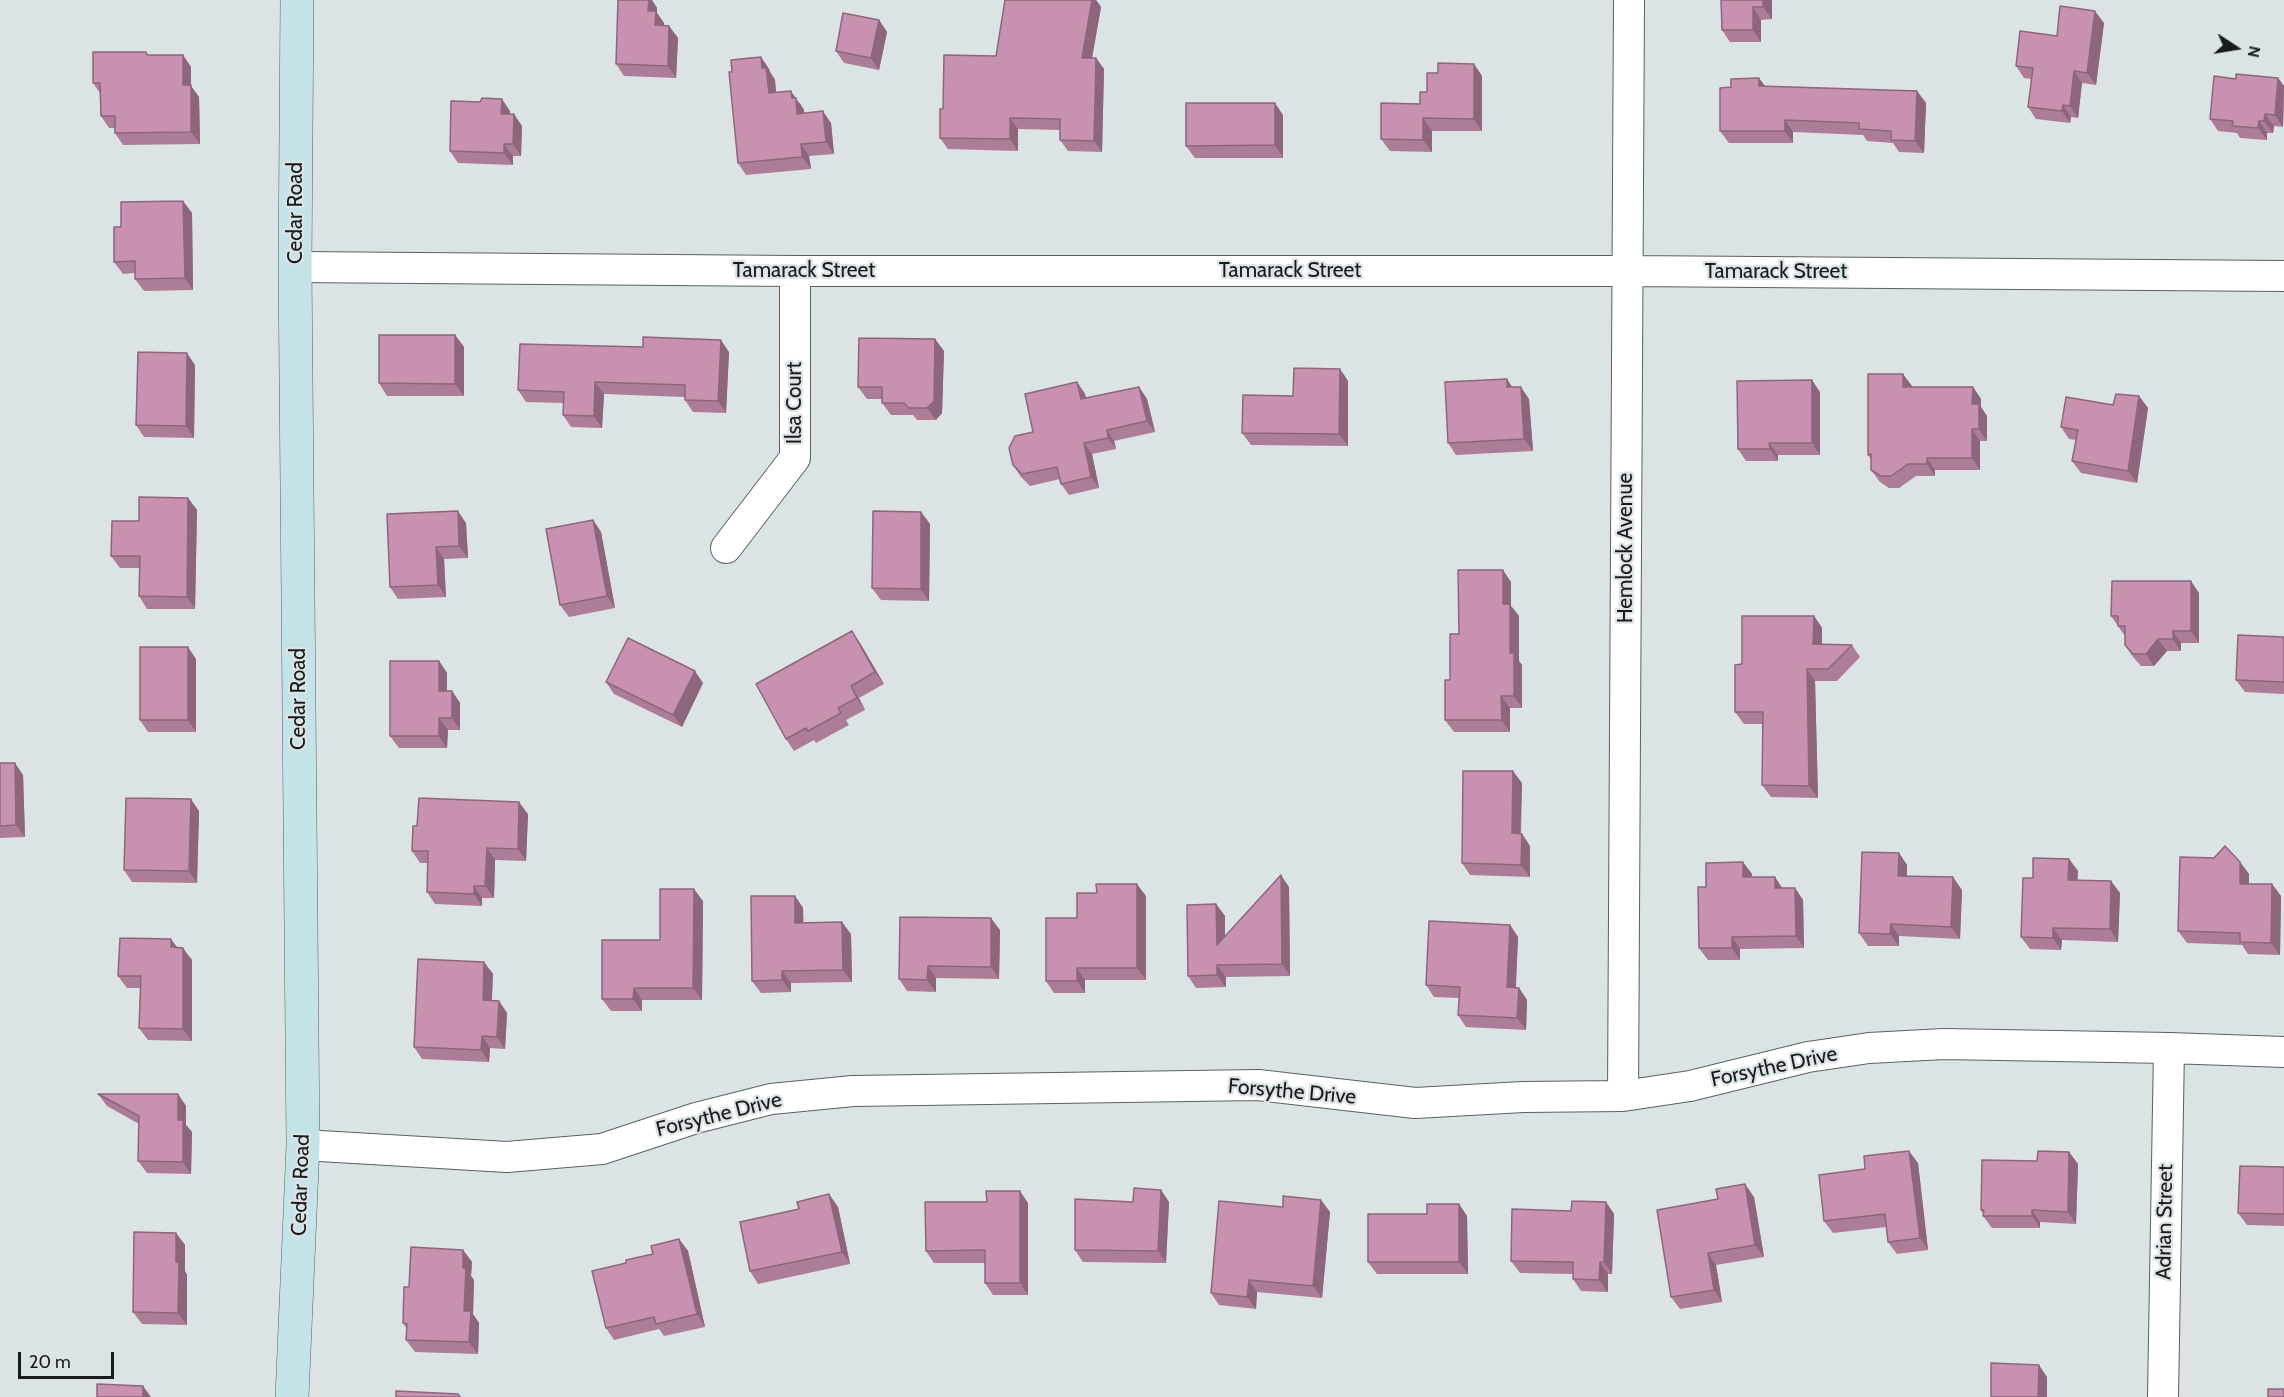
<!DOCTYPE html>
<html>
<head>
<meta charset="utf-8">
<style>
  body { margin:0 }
  #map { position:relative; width:2284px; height:1397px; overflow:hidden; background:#dbe3e4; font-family:Cabin,sans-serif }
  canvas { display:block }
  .north { position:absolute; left:2206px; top:18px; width:60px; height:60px; -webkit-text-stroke:4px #dbe3e4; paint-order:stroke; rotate:102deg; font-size:16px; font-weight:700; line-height:24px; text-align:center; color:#181b1b }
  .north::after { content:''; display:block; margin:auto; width:21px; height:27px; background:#181b1b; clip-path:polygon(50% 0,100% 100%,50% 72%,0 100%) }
  .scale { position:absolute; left:18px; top:1352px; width:96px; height:27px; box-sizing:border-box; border:3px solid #181b1b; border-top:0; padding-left:8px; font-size:18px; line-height:21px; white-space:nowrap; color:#181b1b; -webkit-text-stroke:4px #dbe3e4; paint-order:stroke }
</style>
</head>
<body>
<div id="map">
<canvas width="2284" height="1397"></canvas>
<div class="north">N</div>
<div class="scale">20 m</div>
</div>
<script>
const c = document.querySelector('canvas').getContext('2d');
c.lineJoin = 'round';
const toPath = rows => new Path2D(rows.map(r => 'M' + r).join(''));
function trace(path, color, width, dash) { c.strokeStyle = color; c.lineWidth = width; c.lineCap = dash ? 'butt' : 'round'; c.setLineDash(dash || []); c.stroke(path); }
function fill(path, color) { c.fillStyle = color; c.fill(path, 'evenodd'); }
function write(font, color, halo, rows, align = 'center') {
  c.font = font + ' Cabin,sans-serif'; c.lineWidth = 4.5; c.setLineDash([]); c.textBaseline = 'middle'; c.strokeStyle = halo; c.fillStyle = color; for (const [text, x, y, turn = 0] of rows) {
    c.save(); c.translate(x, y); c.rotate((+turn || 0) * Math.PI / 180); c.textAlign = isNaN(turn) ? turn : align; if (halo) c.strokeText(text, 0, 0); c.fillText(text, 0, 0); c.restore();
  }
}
const street = toPath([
  [295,267,795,271,1627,271,2284,276],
  [726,548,795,458,795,271],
  [1623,1096,1629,0],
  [303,1145,507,1157,602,1149,696,1118,771,1099,853,1091,1258,1085,1415,1103,1523,1097,1623,1096,1690,1086,1808,1057,1869,1048,1944,1044,2169,1048,2284,1052],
  [2163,1397,2169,1048]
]);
const secondary = toPath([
  [292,1397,303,1145,295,267,297,0]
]);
trace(street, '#5a6162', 32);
trace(secondary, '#5a6162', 34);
trace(street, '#fff', 30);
trace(secondary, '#c3e3e7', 33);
fill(toPath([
  [649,0,652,0,657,8,657,13,664,23,664,25,669,26,678,38,676,78,624,76,616,64],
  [1005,0,1096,0,1101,7,1092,58,1096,58,1104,69,1102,152,1068,151,1060,140,1060,130,1018,129,1018,151,948,149,940,138,996,56],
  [1721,0,1772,0,1772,19,1761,20,1761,42,1730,42,1722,30],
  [879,20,887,32,879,70,844,63,836,51],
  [2104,23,2096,85,2082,83,2078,118,2071,117,2070,123,2036,119,2028,107,2031,79,2024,78,2016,66,2057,36],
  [148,55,183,55,191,67,191,86,199,97,200,144,123,145,115,133,115,128,109,128,101,116,100,93,93,83],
  [761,57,769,69,770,72,775,80,776,93,800,103,804,110,804,113,831,123,834,154,809,156,811,169,746,175,738,163,732,72],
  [1474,64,1482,76,1482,131,1432,131,1432,152,1390,151,1381,139,1420,104,1438,73],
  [2278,78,2284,86,2283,127,2274,126,2273,133,2267,133,2267,140,2240,138,2237,133,2218,131,2210,119,2236,79],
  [1765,86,1917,91,1926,103,1924,153,1899,152,1893,143,1867,141,1863,135,1793,132,1793,143,1729,143,1720,131],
  [510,111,510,114,522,126,521,156,513,156,513,165,458,163,450,151],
  [1283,115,1283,158,1195,158,1186,146],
  [183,201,192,213,193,290,144,291,135,279,135,273,123,274,114,262,121,227],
  [455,335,464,347,464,396,387,396,379,383],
  [935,339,944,351,942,413,936,420,917,420,913,415,891,415,882,403,882,399,867,399,858,387],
  [729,352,726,413,693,412,685,400,685,397,604,394,602,428,571,427,563,415,563,403,526,402,518,390],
  [195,365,194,438,144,437,136,425],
  [1340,369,1348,381,1348,446,1251,445,1242,433,1293,396],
  [1903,374,1912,387,1973,387,1981,399,1981,407,1987,416,1987,441,1980,441,1980,470,1935,470,1935,476,1916,476,1899,488,1889,488,1880,482,1871,470,1871,459,1868,455],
  [1077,382,1085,394,1086,398,1139,387,1147,399,1155,432,1114,441,1116,449,1092,454,1099,488,1069,495,1061,484,1060,479,1030,486,1021,477,1013,465,1033,432],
  [1820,392,1820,455,1778,455,1778,461,1746,461,1738,449],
  [2139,396,2148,408,2137,483,2081,473,2072,461,2076,440,2069,439,2061,427,2113,405],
  [1529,399,1533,451,1456,455,1448,443],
  [188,498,197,510,195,609,147,609,139,596,140,568,120,568,111,556,139,521],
  [921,512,930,524,929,601,881,600,872,588],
  [387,514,466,523,468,558,444,559,446,597,398,599,390,587],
  [593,520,601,532,615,608,569,617,560,605],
  [1511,582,1511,606,1519,616,1519,661,1522,665,1522,708,1510,708,1510,732,1454,732,1445,720,1450,680,1459,634],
  [2199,593,2199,643,2181,643,2181,651,2167,651,2154,666,2141,666,2133,657,2125,645,2125,636,2111,616],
  [1814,616,1822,628,1822,644,1852,645,1860,657,1837,681,1815,681,1818,798,1771,797,1762,785,1763,724,1744,724,1735,712,1742,664],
  [2284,637,2284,694,2245,692,2236,680],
  [860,643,884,684,859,698,865,710,846,720,849,725,816,743,814,740,794,751,786,739],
  [196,659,196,732,148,732,140,720],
  [439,661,447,673,447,691,452,691,460,703,460,730,448,730,447,748,399,748,390,736],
  [606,682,703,683,682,727,614,694],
  [0,763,23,775,25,837,0,838],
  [1522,783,1521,833,1522,834,1530,846,1530,877,1470,875,1462,863],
  [199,811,197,883,132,882,124,870],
  [528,814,526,861,495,860,494,898,482,898,482,906,435,904,427,892,428,863,420,863,412,851,417,826],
  [1899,853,1907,865,1907,876,1962,890,1960,939,1899,936,1899,946,1868,946,1859,933],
  [2069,859,2078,871,2077,880,2111,881,2120,893,2118,942,2062,940,2061,950,2030,949,2021,937,2033,878],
  [1743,862,1752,874,1752,877,1782,888,1795,888,1803,900,1804,948,1740,949,1740,960,1708,960,1699,948,1706,887],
  [2240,862,2249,874,2249,884,2272,884,2281,896,2280,955,2248,954,2242,945,2187,943,2178,931],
  [1289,887,1290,976,1226,977,1226,987,1196,988,1188,976,1216,904,1225,916,1225,936],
  [795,896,803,908,803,923,851,934,852,982,791,983,791,992,761,993,752,981],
  [1146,896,1146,980,1085,980,1085,993,1054,993,1046,981,1077,918],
  [703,901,702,1000,642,1000,642,1011,611,1011,602,999,660,940],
  [1510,925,1518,937,1516,988,1519,988,1527,1000,1526,1030,1466,1027,1458,1015,1459,998,1434,997,1426,985],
  [1000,930,999,979,936,978,936,992,907,991,899,979],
  [177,948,192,960,192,1041,148,1040,139,1028,140,988,127,988,118,976],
  [484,962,493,974,492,1000,499,1001,507,1013,505,1049,490,1048,489,1062,422,1059,414,1047],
  [98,1094,178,1094,186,1106,186,1125,192,1132,191,1174,147,1173,138,1161,139,1124,107,1106],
  [2069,1152,2078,1164,2076,1224,2040,1222,2040,1228,1992,1228,1983,1216,1983,1214,1981,1210,2037,1161],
  [1918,1163,1928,1250,1897,1254,1888,1242,1886,1227,1833,1233,1824,1221],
  [2284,1167,2284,1226,2247,1225,2238,1213],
  [1161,1190,1169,1202,1166,1263,1083,1262,1075,1250,1133,1202],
  [1754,1197,1764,1257,1716,1265,1722,1302,1680,1309,1671,1297],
  [1321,1200,1330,1212,1322,1298,1257,1292,1256,1309,1219,1305,1211,1293,1283,1207],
  [1606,1202,1614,1214,1612,1274,1608,1274,1608,1292,1581,1291,1573,1279,1573,1274,1520,1273,1511,1261,1571,1211],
  [1028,1203,1028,1295,993,1295,985,1283,985,1263,934,1263,926,1251],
  [1459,1204,1467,1216,1468,1274,1377,1274,1368,1262,1427,1214],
  [838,1207,850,1264,758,1284,750,1271,799,1209],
  [176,1233,185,1245,185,1271,187,1275,187,1325,142,1324,133,1312],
  [679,1239,688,1251,705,1327,664,1336,659,1329,614,1340,606,1328,626,1263,653,1254],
  [463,1250,472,1262,471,1276,474,1280,473,1314,479,1323,478,1354,415,1352,406,1340,407,1329,403,1323,409,1287]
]), '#ad7d97');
fill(toPath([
  [649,0,652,0,657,8,657,13,664,23,664,37,655,25,648,11],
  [1092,0,1096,0,1101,7,1090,69,1082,58],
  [1763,0,1772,0,1772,19,1763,7],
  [1753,7,1761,20,1761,42,1753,30],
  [2095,11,2104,23,2096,85,2087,73],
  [879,20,887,32,879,70,871,58],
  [669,26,678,38,676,78,668,66],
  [183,55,191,67,191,86,199,97,200,144,191,132,183,85],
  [761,57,769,69,770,72,775,80,777,105,769,93,762,68],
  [1096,58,1104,69,1102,152,1094,141],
  [1474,64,1482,76,1482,131,1474,119],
  [2074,71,2082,83,2078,118,2070,106],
  [1759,78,1768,90,1759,86],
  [2278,78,2284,86,2283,127,2275,115],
  [791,91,804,110,805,126,797,114,792,98],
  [1917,91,1926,103,1924,153,1915,141],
  [502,99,510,111,510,126,501,114],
  [1275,103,1283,115,1283,158,1275,145],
  [2063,105,2071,117,2070,123,2062,111],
  [823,111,831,123,834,154,826,142],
  [514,114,522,126,521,156,513,144],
  [2265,114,2274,126,2273,133,2264,121],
  [1010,118,1018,129,1018,151,1010,139],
  [1423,118,1432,131,1432,152,1423,140],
  [1785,120,1793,132,1793,143,1785,131],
  [2259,121,2267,133,2267,140,2258,128],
  [504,144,513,156,513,165,504,153],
  [801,144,809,156,811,169,802,157],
  [183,201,192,213,193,290,185,278],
  [455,335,464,347,464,396,455,384],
  [935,339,944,351,942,413,936,420,927,408],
  [721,340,729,352,726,413,718,401],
  [187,353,195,365,194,438,186,426],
  [1340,369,1348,381,1348,446,1339,434],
  [1903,374,1912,386,1912,399,1903,387],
  [1507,379,1515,391,1507,387],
  [1812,380,1820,392,1820,455,1812,443],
  [595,382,604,394,602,428,594,416],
  [1077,382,1085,394,1089,411,1081,399],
  [1139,387,1147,399,1155,432,1147,421],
  [1521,387,1529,399,1533,451,1524,439],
  [1973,387,1981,399,1981,407,1987,416,1987,441,1979,429,1972,404],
  [2139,396,2148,408,2137,483,2128,471],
  [1972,429,1980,441,1980,470,1972,458],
  [1107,430,1114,441,1116,449,1108,438],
  [1084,443,1092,454,1099,488,1091,477],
  [1769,443,1778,455,1778,461,1770,449],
  [1927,458,1935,470,1935,476,1927,464],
  [188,498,197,510,195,609,187,597],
  [458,511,466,523,468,558,459,546],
  [921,512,930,524,929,601,921,589],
  [593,520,601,532,615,608,607,596],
  [436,547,444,559,446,597,438,585],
  [1503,570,1511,582,1511,606,1519,616,1519,661,1522,665,1522,708,1514,696,1510,653,1503,604],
  [2191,581,2199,593,2199,643,2191,631],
  [1814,616,1822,628,1822,656,1813,644],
  [852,631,860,643,884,684,875,672],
  [2173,631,2181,643,2181,651,2173,639],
  [2158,639,2167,651,2154,666,2146,654],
  [188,647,196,659,196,732,188,720],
  [439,661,447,673,447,703,439,691],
  [1807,669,1815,681,1818,798,1809,786],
  [695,671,703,683,682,727,673,715],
  [851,686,859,698,865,710,857,698],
  [452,691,460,703,460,730,452,718],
  [1501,696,1510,708,1510,732,1502,720],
  [439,718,448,730,447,748,439,736],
  [15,763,23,775,25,837,16,825],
  [1513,771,1522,783,1520,845,1512,833],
  [191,799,199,811,197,883,189,871],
  [519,802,528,814,526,861,518,849],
  [1522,834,1530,846,1530,877,1521,865],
  [487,848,495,860,494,898,485,886],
  [1899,853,1907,865,1906,888,1898,876],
  [2069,859,2078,871,2077,892,2068,880],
  [1743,862,1752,874,1752,889,1743,877],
  [2240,862,2249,874,2248,896,2240,884],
  [1281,875,1289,887,1290,976,1282,964],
  [1775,877,1783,889,1775,888],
  [1953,877,1962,890,1960,939,1951,927],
  [2111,881,2120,893,2118,942,2110,929],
  [1137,884,1146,896,1146,980,1137,968],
  [2272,884,2281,896,2280,955,2271,943],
  [474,886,482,898,482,906,474,894],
  [1795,888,1803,900,1804,948,1796,936],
  [694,889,703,901,702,1000,693,988],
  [795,896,803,908,804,935,795,923],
  [1216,904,1225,916,1225,957,1217,945],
  [991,918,1000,930,999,979,991,967],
  [842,922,851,934,852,982,843,970],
  [1891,924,1899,936,1899,946,1890,934],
  [1510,925,1518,937,1515,999,1507,987],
  [2053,928,2062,940,2061,950,2053,938],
  [1732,937,1740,949,1740,960,1732,948],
  [171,939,180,951,171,947],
  [183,948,192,960,192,1041,183,1029],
  [484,962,493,974,491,1012,483,1000],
  [1217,965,1226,977,1226,987,1217,975],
  [928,966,936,978,936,992,927,980],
  [1077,968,1085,980,1085,993,1077,981],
  [782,971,791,983,791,992,782,980],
  [634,988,642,1000,642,1011,633,999],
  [1519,988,1527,1000,1526,1030,1517,1018],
  [499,1001,507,1013,505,1049,497,1037],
  [482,1036,490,1048,489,1062,481,1050],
  [178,1094,186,1106,186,1125,192,1132,191,1174,183,1162,178,1120],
  [1909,1151,1918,1163,1928,1250,1920,1238],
  [2069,1152,2078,1164,2076,1224,2068,1212],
  [1745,1184,1754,1197,1764,1257,1755,1245],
  [1161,1190,1169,1202,1166,1263,1158,1251],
  [1020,1191,1028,1203,1028,1295,1020,1283],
  [829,1194,838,1207,850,1264,842,1252],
  [1321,1200,1330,1212,1322,1298,1313,1286],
  [1606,1202,1614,1214,1612,1274,1604,1262],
  [1459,1204,1467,1216,1468,1274,1459,1262],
  [2032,1210,2040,1222,2040,1228,2032,1216],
  [176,1233,185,1245,185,1271,187,1275,187,1325,178,1313,176,1262],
  [679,1239,688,1251,705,1327,697,1314],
  [463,1250,472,1262,471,1276,474,1280,473,1314,479,1323,478,1354,469,1342,464,1311,463,1268],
  [1708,1253,1716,1265,1722,1302,1714,1290],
  [1600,1262,1608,1274,1608,1292,1599,1280],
  [1249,1280,1257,1292,1256,1309,1247,1297],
  [2039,1365,2047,1377,2047,1397,2038,1397],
  [143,1386,151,1397,143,1397]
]), '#8d667b');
const building = toPath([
  [618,0,649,0,648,11,656,11,655,25,669,26,668,66,616,64,618,0],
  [1005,0,1092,0,1082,58,1096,58,1094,141,1060,140,1060,119,1010,118,1010,139,940,138,940,109,943,109,944,55,996,56,1005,0],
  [1721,0,1763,0,1763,7,1753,7,1753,30,1722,30,1721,0],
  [2060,6,2095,11,2087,73,2074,71,2070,106,2063,105,2062,111,2028,107,2033,68,2016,66,2020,31,2057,36,2060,6],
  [843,13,879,20,871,58,836,51,843,13],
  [93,52,146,52,147,55,183,55,183,85,191,85,191,132,115,133,115,116,101,116,100,83,93,83,93,52],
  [761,57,762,68,766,68,769,93,791,91,792,98,796,98,797,114,823,111,826,142,801,144,802,157,738,163,729,72,732,72,731,60,761,57],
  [1438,63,1474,64,1474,119,1423,118,1423,140,1381,139,1381,103,1420,104,1420,92,1427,92,1427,73,1438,73,1438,63],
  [2236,74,2278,78,2275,115,2265,114,2264,121,2259,121,2258,128,2232,126,2233,121,2210,119,2214,76,2236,79,2236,74],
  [1759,78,1759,86,1917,91,1915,141,1891,140,1891,131,1859,129,1859,123,1785,120,1785,131,1720,131,1720,88,1731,87,1731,79,1759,78],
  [482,98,502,99,501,114,514,114,513,144,504,144,504,153,450,151,451,101,480,102,482,98],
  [1186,103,1275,103,1275,145,1186,146,1186,103],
  [183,201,185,278,135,279,135,261,114,262,114,227,121,227,121,202,183,201],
  [379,335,455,335,455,384,379,383,379,335],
  [643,337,721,340,718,401,685,400,685,385,595,382,594,416,563,415,564,392,518,390,520,344,643,347,643,337],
  [859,338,935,339,934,401,927,408,909,408,904,403,882,403,882,387,858,387,859,338],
  [138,352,187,353,186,426,136,425,138,352],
  [1294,368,1340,369,1339,434,1242,433,1243,395,1293,396,1294,368],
  [1868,374,1903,374,1903,387,1973,387,1972,404,1979,404,1979,429,1972,429,1972,458,1927,458,1927,464,1908,464,1891,476,1881,476,1871,470,1871,454,1868,455,1868,374],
  [1507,379,1507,387,1521,387,1524,439,1448,443,1445,382,1507,379],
  [1812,380,1812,443,1769,443,1770,449,1738,449,1737,381,1812,380],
  [1077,382,1081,399,1139,387,1147,421,1107,430,1108,438,1084,443,1091,477,1061,484,1057,467,1022,474,1013,465,1009,448,1015,436,1033,432,1025,394,1077,382],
  [2116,394,2139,396,2128,471,2072,461,2078,430,2061,427,2066,397,2113,405,2116,394],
  [139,497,188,498,187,597,139,596,140,556,111,556,112,521,139,521,139,497],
  [458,511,459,546,436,547,438,585,390,587,387,514,458,511],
  [873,511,921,512,921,589,872,588,873,511],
  [593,520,607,596,560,605,546,529,593,520],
  [1458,570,1503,570,1503,604,1510,604,1510,653,1514,653,1514,696,1501,696,1502,720,1445,720,1445,680,1450,680,1450,634,1459,634,1458,570],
  [2112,581,2191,581,2191,631,2173,631,2173,639,2158,639,2146,654,2133,654,2125,645,2125,626,2118,626,2118,616,2111,616,2112,581],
  [1742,616,1814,616,1813,644,1852,645,1828,669,1807,669,1809,786,1762,785,1763,712,1735,712,1735,665,1742,664,1742,616],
  [852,631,875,672,851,686,857,698,838,708,841,713,808,731,806,728,786,739,756,684,852,631],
  [2238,635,2284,637,2284,682,2236,680,2238,635],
  [628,638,695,671,673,715,606,682,628,638],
  [140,647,188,647,188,720,140,720,140,647],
  [390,661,439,661,439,691,452,691,452,718,439,718,439,736,390,736,390,661],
  [0,763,15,763,16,825,0,826,0,763],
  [1463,771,1513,771,1512,833,1522,834,1521,865,1462,863,1463,771],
  [126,798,191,799,189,871,124,870,126,798],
  [419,798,519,802,518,849,487,848,485,886,474,886,474,894,427,892,428,851,412,851,413,826,417,826,419,798],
  [2225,846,2240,862,2240,884,2272,884,2271,943,2240,942,2240,933,2178,931,2180,857,2214,858,2225,846],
  [1862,852,1899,853,1898,876,1953,877,1951,927,1891,924,1890,934,1859,933,1862,852],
  [2033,858,2069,859,2068,880,2111,881,2110,929,2053,928,2053,938,2021,937,2023,878,2033,878,2033,858],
  [1743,862,1743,877,1775,877,1775,888,1795,888,1796,936,1732,937,1732,948,1699,948,1698,887,1706,887,1706,863,1743,862],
  [1281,875,1282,964,1217,965,1217,975,1188,976,1187,905,1216,904,1217,945,1281,875],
  [1096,884,1137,884,1137,968,1077,968,1077,981,1046,981,1046,918,1077,918,1077,893,1097,893,1096,884],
  [660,889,694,889,693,988,634,988,633,999,602,999,602,940,660,940,660,889],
  [751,896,795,896,795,923,842,922,843,970,782,971,782,980,752,981,751,896],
  [900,917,991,918,991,967,928,966,927,980,899,979,900,917],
  [1429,921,1510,925,1507,987,1519,988,1517,1018,1458,1015,1460,987,1426,985,1429,921],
  [120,938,171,939,171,947,183,948,183,1029,139,1028,141,976,118,976,120,938],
  [418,959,484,962,483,1000,499,1001,497,1037,482,1036,481,1050,414,1047,418,959],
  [98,1094,178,1094,178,1120,183,1120,183,1162,138,1161,139,1116,98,1094],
  [1909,1151,1920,1238,1888,1242,1885,1214,1824,1221,1819,1175,1865,1169,1864,1156,1909,1151],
  [2038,1151,2069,1152,2068,1212,2032,1210,2032,1216,1983,1216,1984,1210,1981,1210,1982,1160,2037,1161,2038,1151],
  [2240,1166,2284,1167,2284,1214,2238,1213,2240,1166],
  [1745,1184,1755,1245,1708,1253,1714,1290,1671,1297,1657,1210,1718,1199,1716,1189,1745,1184],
  [1134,1188,1161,1190,1158,1251,1075,1250,1075,1199,1133,1202,1134,1188],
  [986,1191,1020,1191,1020,1283,985,1283,985,1250,926,1251,925,1202,987,1202,986,1191],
  [829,1194,842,1252,750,1271,740,1222,799,1209,797,1202,829,1194],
  [1283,1196,1321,1200,1313,1286,1249,1280,1247,1297,1211,1293,1219,1201,1283,1207,1283,1196],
  [1572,1201,1606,1202,1604,1262,1600,1262,1599,1280,1573,1279,1573,1262,1511,1261,1512,1209,1571,1211,1572,1201],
  [1427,1204,1459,1204,1459,1262,1368,1262,1368,1214,1427,1214,1427,1204],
  [134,1232,176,1233,176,1262,179,1263,178,1313,133,1312,134,1232],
  [679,1239,697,1314,656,1324,654,1317,606,1328,592,1271,626,1263,626,1260,653,1254,651,1246,679,1239],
  [411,1247,463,1250,463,1268,466,1268,464,1311,471,1311,469,1342,406,1340,407,1324,403,1323,404,1287,409,1287,411,1247],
  [1991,1363,2039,1365,2038,1397,1991,1397,1991,1363],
  [97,1384,143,1386,143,1397,97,1397,97,1384],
  [2268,1389,2284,1389,2284,1397,2268,1397,2268,1389],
  [396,1391,458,1394,460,1397,396,1397,396,1391]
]);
fill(building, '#c991b0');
trace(building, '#8d667b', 1.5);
write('21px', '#181b1b', '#dbe3e4', [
  ["Cedar Road",296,213,-90],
  ["Tamarack Street",804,271],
  ["Tamarack Street",1290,271],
  ["Tamarack Street",1776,272],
  ["Ilsa Court",795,403,-90],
  ["Hemlock Avenue",1626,548,-90],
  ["Cedar Road",299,699,-90],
  ["Forsythe Drive",1774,1067,-12],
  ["Forsythe Drive",1292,1092,5],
  ["Forsythe Drive",719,1115,-14],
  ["Cedar Road",301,1185,-88],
  ["Adrian Street",2165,1222,-89]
]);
</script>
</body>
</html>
